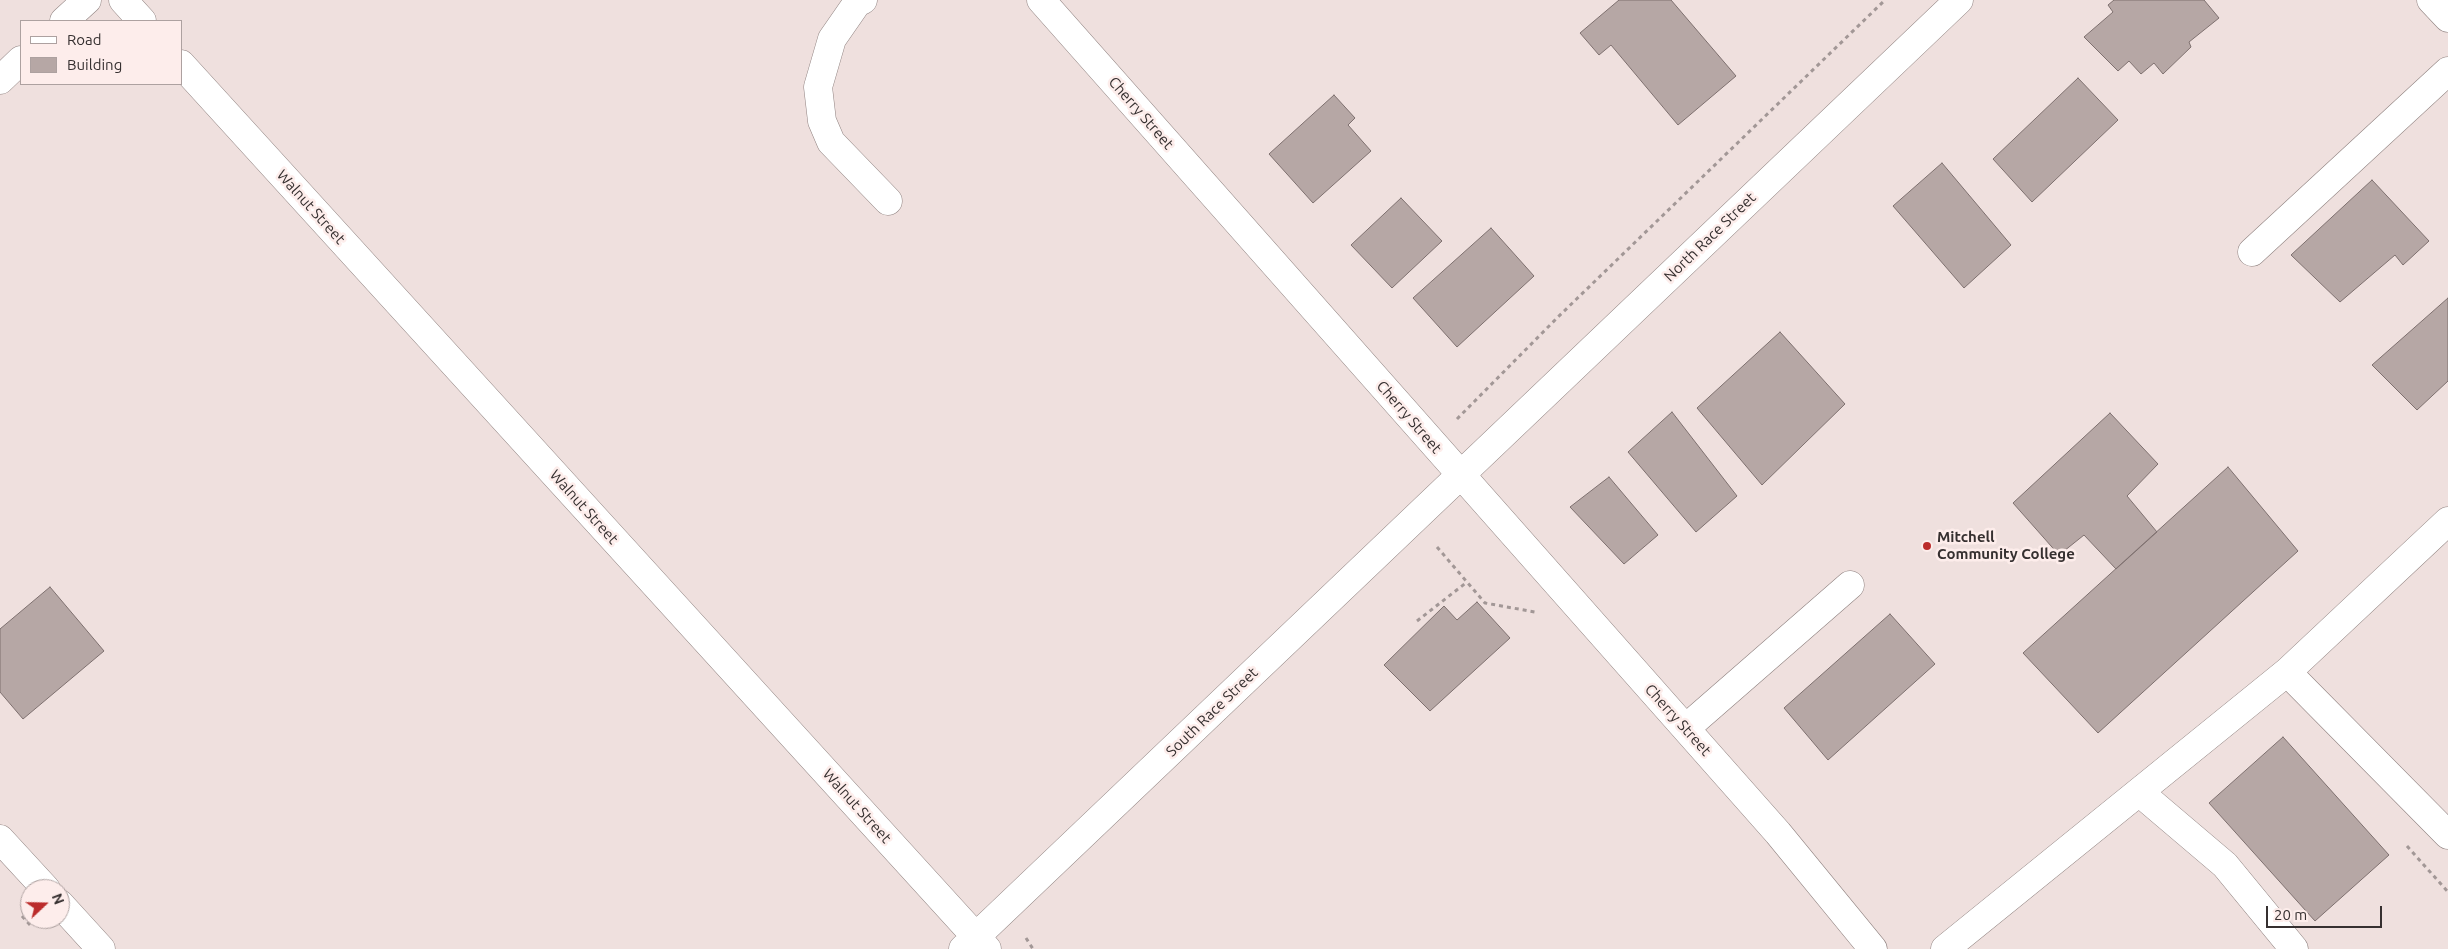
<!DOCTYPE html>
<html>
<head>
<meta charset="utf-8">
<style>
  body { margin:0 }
  #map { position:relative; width:2448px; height:949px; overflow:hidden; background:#efe0de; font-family:Ubuntu,sans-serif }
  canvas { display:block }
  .legend { position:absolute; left:20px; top:20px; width:162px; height:65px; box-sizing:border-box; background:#fdedeb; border:1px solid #ada1a0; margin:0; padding:6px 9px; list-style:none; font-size:15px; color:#363030 }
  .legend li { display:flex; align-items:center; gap:10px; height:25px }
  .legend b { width:25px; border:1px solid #ada1a0 }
  .north { position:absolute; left:20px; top:879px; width:50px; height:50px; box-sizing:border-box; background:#fdedeb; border:1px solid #ada1a0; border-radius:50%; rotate:69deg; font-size:14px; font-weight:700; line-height:20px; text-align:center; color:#363030 }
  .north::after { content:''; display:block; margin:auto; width:18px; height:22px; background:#bb2c2b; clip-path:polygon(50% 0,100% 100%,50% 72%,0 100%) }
  .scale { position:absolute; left:2266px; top:906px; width:116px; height:22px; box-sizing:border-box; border:2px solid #363030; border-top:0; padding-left:6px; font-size:15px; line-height:18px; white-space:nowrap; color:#363030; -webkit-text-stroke:4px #fdedeb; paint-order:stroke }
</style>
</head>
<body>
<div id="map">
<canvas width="2448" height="949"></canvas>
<ul class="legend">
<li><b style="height:6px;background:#fff"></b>Road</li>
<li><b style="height:14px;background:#b6a7a5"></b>Building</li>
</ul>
<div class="north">N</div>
<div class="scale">20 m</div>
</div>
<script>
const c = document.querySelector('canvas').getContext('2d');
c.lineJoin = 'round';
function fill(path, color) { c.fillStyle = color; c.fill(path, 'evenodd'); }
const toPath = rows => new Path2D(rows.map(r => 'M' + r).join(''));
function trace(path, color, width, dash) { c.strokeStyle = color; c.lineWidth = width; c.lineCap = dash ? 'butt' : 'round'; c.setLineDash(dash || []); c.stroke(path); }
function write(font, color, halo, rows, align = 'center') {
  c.font = font + ' Ubuntu,sans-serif'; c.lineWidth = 5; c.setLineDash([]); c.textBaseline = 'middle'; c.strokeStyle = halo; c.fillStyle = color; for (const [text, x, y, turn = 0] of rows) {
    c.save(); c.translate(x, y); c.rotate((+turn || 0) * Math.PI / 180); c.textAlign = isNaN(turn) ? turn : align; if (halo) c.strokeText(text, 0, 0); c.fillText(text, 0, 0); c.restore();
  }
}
const building = toPath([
  [1619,0,1671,0,1736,76,1678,125,1611,45,1599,55,1580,33,1619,0],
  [2114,0,2204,0,2219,18,2189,42,2191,47,2163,74,2154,63,2141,74,2129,61,2118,71,2084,37,2113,12,2108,5,2114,0],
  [2078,78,2118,120,2032,202,1993,159,2078,78],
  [1334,95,1355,118,1348,125,1371,151,1313,203,1269,154,1334,95],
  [1942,163,2011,245,1964,288,1893,206,1942,163],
  [2372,180,2429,241,2403,265,2395,255,2340,302,2291,255,2372,180],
  [1401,198,1442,241,1392,288,1351,245,1401,198],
  [1491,228,1534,276,1457,347,1413,298,1491,228],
  [2448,298,2448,381,2417,410,2372,365,2448,298],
  [1780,332,1845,404,1762,485,1697,408,1780,332],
  [1672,412,1737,496,1696,532,1628,452,1672,412],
  [2110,413,2158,464,2127,496,2157,532,2116,569,2084,535,2059,555,2013,503,2110,413],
  [2228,467,2298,551,2098,733,2023,653,2228,467],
  [1609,477,1658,535,1624,564,1570,507,1609,477],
  [50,587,104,651,23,719,0,692,0,629,50,587],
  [1477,602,1510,638,1430,711,1384,665,1444,606,1457,620,1477,602],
  [1890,614,1935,664,1828,760,1784,708,1890,614],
  [2283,737,2389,855,2315,921,2209,803,2283,737]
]);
fill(building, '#b6a7a5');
trace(building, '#7e706f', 1);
const minor = toPath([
  [123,0,142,21],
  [863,0,857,3,832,39,818,87,822,121,831,142,888,201],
  [1041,0,1778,833,1873,949],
  [64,21,87,0],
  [181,64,987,949],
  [0,80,21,60],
  [2252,252,2448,71],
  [2287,672,2448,521],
  [1686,728,1850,585],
  [2139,792,2225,865,2294,949],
  [963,949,1959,0],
  [1945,949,2287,672,2448,835]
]);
const major = toPath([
  [2431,0,2448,18],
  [0,839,46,889],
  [60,904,101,949]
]);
trace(minor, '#8e807f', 29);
trace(major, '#8e807f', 29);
trace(toPath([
  [1457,419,1558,317,1885,0],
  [1437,547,1485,603,1535,612],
  [1417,621,1467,582],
  [2407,846,2448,892],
  [22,916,32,927],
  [1026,938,1033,949]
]), '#a29796', 3, [4, 4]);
trace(minor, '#fff', 28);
trace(major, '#fff', 28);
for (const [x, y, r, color] of [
  [1927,546,5,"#bb2c2b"]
]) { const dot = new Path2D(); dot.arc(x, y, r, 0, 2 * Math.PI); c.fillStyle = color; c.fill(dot); trace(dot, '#fdedeb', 2); }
write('15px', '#363030', '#fdedeb', [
  ["Cherry Street",1141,113,49],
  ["Walnut Street",311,207,48],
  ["North Race Street",1710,237,-44],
  ["Cherry Street",1409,417,49],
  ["Walnut Street",584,507,48],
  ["South Race Street",1212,712,-44],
  ["Cherry Street",1678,720,48],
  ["Walnut Street",857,806,48]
]);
write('bold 15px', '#363030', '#fdedeb', [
  ["Mitchell",1937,537],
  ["Community College",1937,554]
], 'left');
</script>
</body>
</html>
